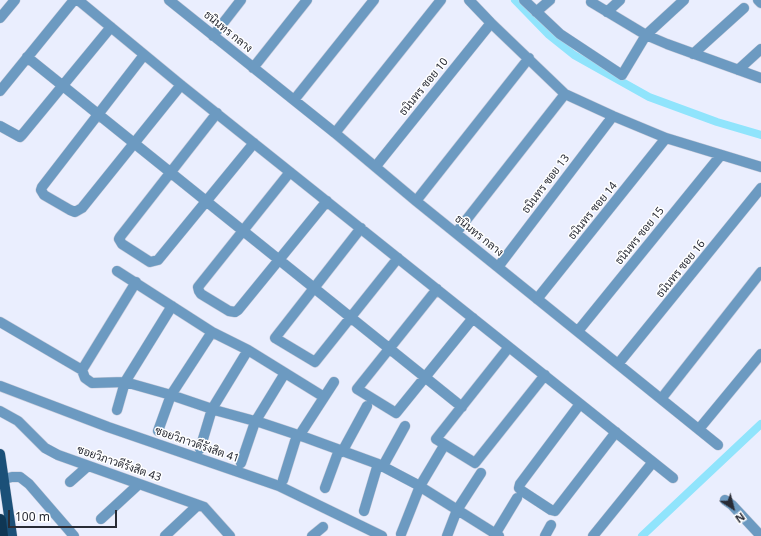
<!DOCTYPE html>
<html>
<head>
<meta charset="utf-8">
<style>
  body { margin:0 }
  #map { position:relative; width:761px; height:536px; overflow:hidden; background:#eaeefe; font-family:"Noto Sans",sans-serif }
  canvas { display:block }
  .north { position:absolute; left:713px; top:488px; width:40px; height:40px; -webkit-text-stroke:3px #fff; paint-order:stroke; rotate:144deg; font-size:11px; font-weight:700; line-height:16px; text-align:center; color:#282b35 }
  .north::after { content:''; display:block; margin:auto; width:14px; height:18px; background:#282b35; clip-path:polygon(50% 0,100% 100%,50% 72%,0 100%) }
  .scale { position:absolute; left:8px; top:510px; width:109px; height:18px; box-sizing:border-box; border:2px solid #282b35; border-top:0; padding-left:5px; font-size:12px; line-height:14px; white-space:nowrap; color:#282b35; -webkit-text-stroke:3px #fff; paint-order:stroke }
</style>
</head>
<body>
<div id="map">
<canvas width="761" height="536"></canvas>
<div class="north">N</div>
<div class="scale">100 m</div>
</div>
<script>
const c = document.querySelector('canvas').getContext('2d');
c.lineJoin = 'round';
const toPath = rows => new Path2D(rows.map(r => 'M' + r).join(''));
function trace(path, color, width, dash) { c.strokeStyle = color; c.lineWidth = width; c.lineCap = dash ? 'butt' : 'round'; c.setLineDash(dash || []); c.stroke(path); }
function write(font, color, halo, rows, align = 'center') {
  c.font = font + ' "Noto Sans",Sarabun,sans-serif'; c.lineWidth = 3; c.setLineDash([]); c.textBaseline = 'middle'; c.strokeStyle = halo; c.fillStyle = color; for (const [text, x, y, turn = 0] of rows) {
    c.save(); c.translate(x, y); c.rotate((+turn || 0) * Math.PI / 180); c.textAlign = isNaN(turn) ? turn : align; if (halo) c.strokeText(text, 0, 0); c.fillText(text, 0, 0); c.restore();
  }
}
trace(toPath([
  [515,0,549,35,574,55,649,97,717,122,761,135],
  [642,536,761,424]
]), '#90e4fc', 8);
const minor = toPath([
  [78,0,181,85,673,478],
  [169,0,335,133,416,201,718,445],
  [469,0,491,23,565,94,613,116,666,138,761,167],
  [524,0,560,34,622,75,646,35,684,0],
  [758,0,761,3],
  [591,2,646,35,667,44,761,78],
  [536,12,550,0],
  [607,12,620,0],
  [0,18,15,0],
  [213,36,241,0],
  [693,54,744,8],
  [144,55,42,187,41,190,44,195,70,210,75,212,82,208,181,85],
  [27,57,462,407],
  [253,68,307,0],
  [738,70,761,49],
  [0,91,74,0],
  [294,100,374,0],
  [217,113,120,237,119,239,122,244,150,262,158,260,254,143],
  [0,126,20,137,22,135,111,27],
  [335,133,441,0],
  [376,166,491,23],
  [290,172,198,287,199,291,201,294,229,311,235,312,238,310,327,201],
  [416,201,529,58],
  [361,228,275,338,315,362,398,258],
  [456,233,565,94],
  [498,267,613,116],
  [117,271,212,332,248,350,324,397],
  [437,289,357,389,396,413,473,318],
  [537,299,666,138],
  [0,322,82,370,85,378,92,383,125,382,171,395,218,411,262,423,307,438,378,464,416,484,499,536],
  [578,331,721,155],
  [509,347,436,439,475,463,545,375],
  [618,364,761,188],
  [82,370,136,282],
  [0,386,108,427,279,486,382,536],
  [661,399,761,272],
  [580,404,520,484,519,488,522,491,551,510,555,511,616,432],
  [117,410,125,382,172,306],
  [0,411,18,421,45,448,58,455,204,507,230,536],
  [699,429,761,354],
  [158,431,171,395,212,332],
  [299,436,334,382],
  [200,449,212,409,248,350],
  [342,452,367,406],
  [241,463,255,422,285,373],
  [383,466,405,426],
  [4,479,12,477,20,477,29,484,74,536],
  [283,480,297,435],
  [70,482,88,466],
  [325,488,339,450],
  [725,500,732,505,761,536],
  [364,511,378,464],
  [101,519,139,484],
  [401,534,420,486,442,449],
  [165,536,198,505],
  [312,536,323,527],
  [447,536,457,510,481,473],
  [494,536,517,498],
  [545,536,551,525],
  [593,536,653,462]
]);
const major = toPath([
  [0,454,12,536]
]);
const highway = toPath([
  [0,520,2,536]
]);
trace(minor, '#c7cbda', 11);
trace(major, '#c7cbda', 11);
trace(highway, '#c7cbda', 13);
trace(minor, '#6c9ac1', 10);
trace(major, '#1b5078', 10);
trace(highway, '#0f3654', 12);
write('11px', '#282b35', '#fff', [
  ["ธนินทร กลาง",228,32,39],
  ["ธนินทร ซอย 10",424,87,-51],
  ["ธนินทร ซอย 13",546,184,-53],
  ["ธนินทร ซอย 14",593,211,-51],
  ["ธนินทร กลาง",479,236,39],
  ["ธนินทร ซอย 15",640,236,-51],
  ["ธนินทร ซอย 16",681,269,-51],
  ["ซอยวิภาวดีรังสิต 41",197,445,19],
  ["ซอยวิภาวดีรังสิต 43",119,464,19]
]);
</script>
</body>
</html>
